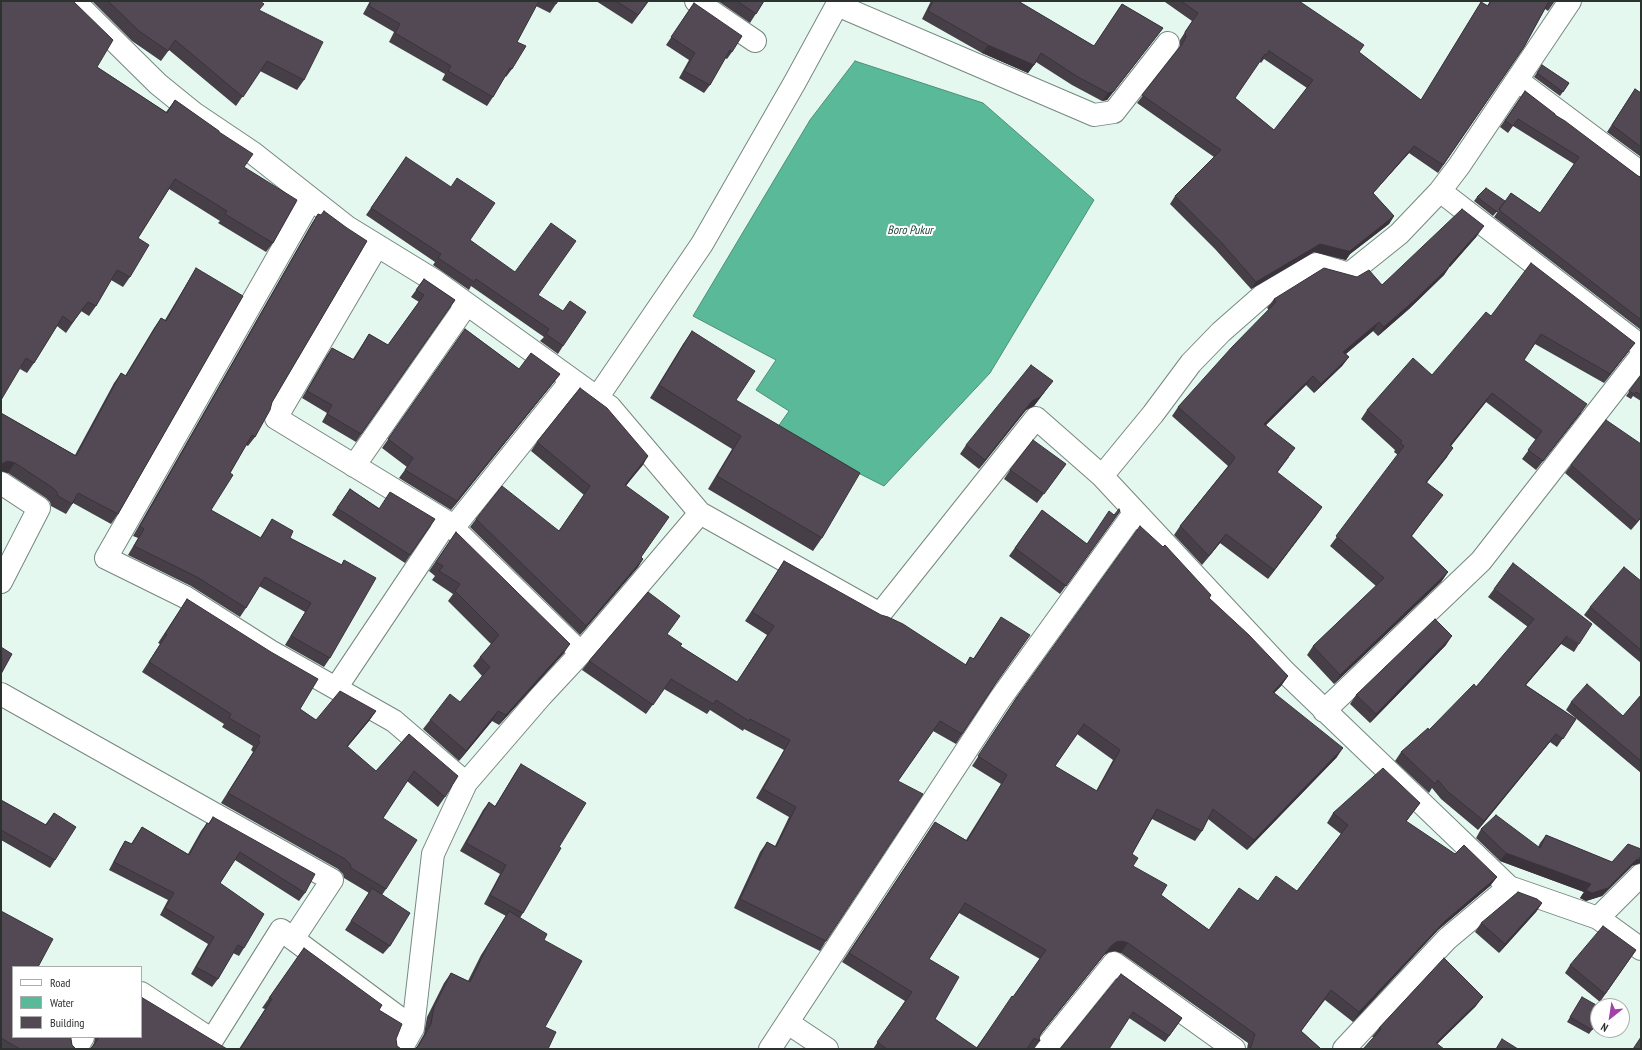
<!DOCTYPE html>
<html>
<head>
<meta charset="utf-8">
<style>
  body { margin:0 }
  #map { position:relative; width:1642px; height:1050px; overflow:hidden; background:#e5f8f0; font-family:"PT Sans Narrow",sans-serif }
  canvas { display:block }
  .frame { position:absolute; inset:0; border:2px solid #2b322f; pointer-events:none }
  .legend { position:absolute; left:12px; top:966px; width:130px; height:72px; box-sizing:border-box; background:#fff; border:1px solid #aaadac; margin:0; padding:5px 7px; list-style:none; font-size:12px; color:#2b322f }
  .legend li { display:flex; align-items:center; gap:8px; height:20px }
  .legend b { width:20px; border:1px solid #aaadac }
  .north { position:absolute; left:1590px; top:998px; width:40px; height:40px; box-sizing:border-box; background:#fff; border:1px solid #aaadac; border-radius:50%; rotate:210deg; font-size:11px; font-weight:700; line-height:16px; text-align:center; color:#2b322f }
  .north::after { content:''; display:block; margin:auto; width:14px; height:18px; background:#a142aa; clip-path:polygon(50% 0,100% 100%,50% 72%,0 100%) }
</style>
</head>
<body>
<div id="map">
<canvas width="1642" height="1050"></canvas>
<div class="frame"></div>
<ul class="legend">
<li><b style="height:5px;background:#fff"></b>Road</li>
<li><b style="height:11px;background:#5ab998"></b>Water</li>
<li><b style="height:11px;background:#534954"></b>Building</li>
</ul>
<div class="north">N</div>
</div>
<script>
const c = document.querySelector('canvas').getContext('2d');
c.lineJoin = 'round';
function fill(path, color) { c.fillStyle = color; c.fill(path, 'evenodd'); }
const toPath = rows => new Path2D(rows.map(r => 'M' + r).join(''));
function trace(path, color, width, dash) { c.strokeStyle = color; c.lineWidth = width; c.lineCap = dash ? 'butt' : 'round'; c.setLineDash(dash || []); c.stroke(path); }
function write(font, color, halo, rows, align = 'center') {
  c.font = font + ' "PT Sans Narrow",sans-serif'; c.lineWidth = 4; c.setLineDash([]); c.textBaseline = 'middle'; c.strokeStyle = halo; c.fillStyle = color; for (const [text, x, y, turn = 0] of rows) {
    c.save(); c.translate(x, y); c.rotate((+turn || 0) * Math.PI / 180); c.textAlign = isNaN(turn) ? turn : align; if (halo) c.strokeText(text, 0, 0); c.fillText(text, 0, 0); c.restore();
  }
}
const water = toPath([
  [855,61,983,103,1094,200,990,373,884,486,775,431,789,411,756,390,776,360,693,316,810,120,855,61]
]);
fill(water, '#5ab998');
trace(water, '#4c9078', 1);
const minor = toPath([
  [74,1,158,84,195,114,253,153,347,227,435,281,610,407,700,513,581,653,541,696,466,783,433,854,413,1028,401,1049],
  [696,1,755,41],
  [1517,80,1641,173],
  [1440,191,1641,346],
  [311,199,106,558,185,597,270,651,394,721,466,783],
  [377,246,276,418,447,522,581,653],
  [597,398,702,244,795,82,837,5,1094,115,1114,112,1168,43],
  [354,466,467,304],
  [1102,476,1153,414,1191,363,1221,332,1262,296,1316,264,1349,274,1399,234,1440,191,1459,166,1570,1],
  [1,483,39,508,1,582],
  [700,513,880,614,1036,418,1102,476,1285,672,1509,887,1598,918,1641,949],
  [453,528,572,380],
  [336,688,447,522],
  [1,694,332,880,293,939],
  [1324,711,1481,561,1641,356],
  [1598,918,1641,875],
  [141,993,212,1040,281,930,413,1028],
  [788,1023,827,1049],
  [76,1049,83,1037],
  [770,1049,1000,699,1135,512],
  [1045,1049,1114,963,1234,1049],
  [1344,1049,1447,939,1509,887]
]);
trace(minor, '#768780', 24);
trace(minor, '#fff', 22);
fill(toPath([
  [92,1,260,1,259,10,304,80,297,90,260,71,236,106,169,50,161,61,132,41],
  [370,1,558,1,550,13,536,6,517,42,512,69,506,77,505,76,493,97,487,106,442,80,445,74,389,42,394,32,363,14],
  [596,1,649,1,632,24],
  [718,1,764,1,750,23],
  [931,1,1018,1,1094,46,1122,4,1163,28,1107,100,1102,101,1072,85,1036,62,1028,73,982,53,922,19],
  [1166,1,1299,1,1359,52,1421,100,1476,10,1481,2,1487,6,1490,1,1555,1,1548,11,1545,9,1524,47,1438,173,1409,153,1373,193,1394,216,1389,224,1350,254,1346,260,1314,252,1251,289,1215,249,1170,204,1175,196,1214,157,1137,103,1179,49,1180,45,1180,40,1192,21,1165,2],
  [1264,59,1307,88,1274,130,1235,98,1259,61,1261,63],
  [694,3,732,52,727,59,725,58,710,85,704,93,679,78,689,60,666,45],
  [1542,65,1569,83,1560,96,1534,77],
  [97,67,166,112,175,100,219,132,244,167,273,243,266,252,218,223,220,221,169,189,138,238,130,277,123,287,111,280,96,306,89,316,81,311,66,333,57,326,34,363,27,373,20,369],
  [1635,89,1641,93,1641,157,1607,132],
  [1525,91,1555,115,1638,176,1641,177,1641,330,1494,217,1511,193,1540,213,1574,164,1513,126,1508,133,1500,127],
  [406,157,470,240,538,295,563,346,558,354,540,341,544,337,471,286,469,290,433,265,435,262,366,215],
  [1477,197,1502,206,1493,216,1474,201],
  [318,214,272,402,255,437,248,446,246,445,230,473,211,510,260,538,272,519,290,538,341,565,344,560,330,658,324,667,285,645,305,612,259,586,246,608,240,617,191,586,128,555,138,538,133,536,312,223],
  [1477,236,1450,266,1444,275,1409,309,1378,336,1373,331,1346,354,1349,357,1342,366,1314,393,1306,385,1266,425,1289,457,1277,473,1322,507,1268,579,1220,543,1202,565,1174,535,1180,526,1228,466,1172,416,1178,407,1269,310,1267,308,1274,299,1382,285],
  [196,268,118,514,111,524,73,503,66,514,51,506,50,502,46,498,8,473,1,471,1,413,75,455,114,383,121,373,125,376,154,328,161,318,165,320,190,278],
  [424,279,455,300,356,442,322,422,327,413,302,398,327,355,332,348,353,359,369,334,388,345,419,302,411,297],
  [1491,316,1628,352,1604,383,1535,344,1524,360,1581,413,1536,470,1522,459,1536,440,1486,402,1450,446,1447,457,1427,482,1436,504,1412,536,1448,572,1441,582,1334,684,1307,655,1313,646,1376,586,1330,546,1398,455,1394,452,1395,450,1361,419,1367,410,1432,375],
  [465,329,519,369,560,374,554,382,451,510,399,478,407,467,382,448],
  [692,331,822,538,813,551,708,489,732,449,650,398,683,344],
  [1641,375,1641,401,1633,396,1631,399,1626,396],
  [1046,390,1034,406,1026,410,979,469,960,454,966,445],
  [537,442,648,456,626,486,641,557,643,559,638,567,580,635,470,527,476,519,559,531,584,495,531,451],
  [1641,444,1641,518,1631,530,1565,473,1571,465],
  [1066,464,1037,503,1004,479,1010,470],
  [350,489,379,508,435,519,405,563,332,515],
  [1042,510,1087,544,1114,515,1120,511,1060,594,1009,556],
  [456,532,564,653,499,725,492,721,459,761,423,729,430,720,460,702,482,676,473,666,480,657,491,644,448,601,453,594,432,580,435,576,429,571],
  [784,561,965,665,970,657,973,659,1001,617,994,686,956,744,933,731,898,781,826,941,820,951,734,908,760,852,767,842,775,846,789,817,756,798,784,750,744,729,743,731,710,710,707,714,664,689,646,714,582,670,589,661,680,646,737,682,767,635,745,621],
  [1641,581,1641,663,1584,615,1590,607],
  [1494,589,1579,644,1574,652,1561,644,1526,685,1576,719,1557,747,1550,742,1478,830,1441,799,1432,788,1429,793,1395,761,1401,752,1429,730,1476,687,1528,627,1488,597],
  [1211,595,1209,598,1288,676,1281,686,1274,693,1337,757,1247,850,1208,819,1202,831,1195,841,1152,819,1132,854,1133,866,1161,895,1209,930,1258,901,1297,891,1341,834,1327,823,1333,813,1420,803,1406,822,1455,854,1497,877,1490,886,1438,930,1353,1022,1325,1000,1301,1031,1321,1049,1247,1049,1248,1043,1121,953,1115,951,1109,952,1104,955,1041,1034,1039,1037,1040,1041,1034,1049,1030,1049,1028,1048,1027,1049,873,1049,905,1001,842,962,935,822,966,840,1001,784,972,766,1017,697],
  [1077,734,1113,760,1096,791,1055,766],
  [959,913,1040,959,1013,997,976,1048,935,1019,929,959],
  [187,599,300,709,316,720,376,711,369,721,347,747,376,771,409,734,445,797,438,807,407,781,383,818,386,889,382,895,390,946,383,954,345,930,369,893,344,878,343,874,338,869,221,803,253,752,251,750,253,746,222,727,224,724,142,672,160,644,158,643],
  [1446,645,1370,723,1350,704,1356,695],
  [1641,695,1641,773,1566,710,1571,702,1623,716],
  [521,764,559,847,523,913,520,918,544,940,545,1027,416,1048,424,1034,427,1017,444,983,451,973,468,981,481,955,506,916,484,904,500,874,460,851,483,810,489,802,495,806,515,773],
  [1,800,45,825,54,813,55,860,50,868,1,840],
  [213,817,305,893,299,901,235,860,220,883,244,948,239,956,233,953,218,979,212,987,191,974,208,944,160,915,168,900,109,870,120,849,125,841,131,844,142,827,188,854,201,831,207,823,208,824],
  [1481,829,1538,847,1540,843,1546,835,1612,862,1632,866,1602,896,1586,901,1580,898,1584,892,1500,861,1476,838],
  [1542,903,1536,912,1499,953,1475,932,1481,923],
  [1,911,13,967,71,1039,72,1045,76,1049,1,1049],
  [304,948,379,1010,396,1039,397,1046,401,1049,239,1049,265,1009,262,1008],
  [1636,950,1600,1002,1565,973,1570,965],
  [1121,974,1182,1018,1165,1042,1129,1018],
  [1582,997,1592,1030,1589,1034,1567,1022],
  [1476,1006,1437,1044,1372,1037,1379,1028],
  [95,1037,141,1037,91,1048,94,1043]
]), '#473f48');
fill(toPath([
  [1163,28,1107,100,1102,101,1108,93],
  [988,45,1034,65,1028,73,982,53],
  [1414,146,1409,153,1367,200,1373,193],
  [1394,216,1389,224,1350,254,1346,260,1314,252,1251,289,1256,282,1320,244,1350,251],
  [1484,226,1477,236,1450,267,1450,266,1444,275,1409,309,1378,336,1384,327,1449,265],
  [1379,322,1373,331,1337,361,1343,352],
  [1635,343,1628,352,1604,383,1610,374],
  [1349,357,1342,366,1314,393,1321,384],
  [560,374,554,382,451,510,457,501],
  [1313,376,1306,385,1258,433,1264,424],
  [1053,381,1034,406,1026,410,979,469,985,460,1032,401],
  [1492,393,1486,402,1444,455,1450,445],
  [1587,404,1581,413,1536,470,1543,461],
  [1453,448,1447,457,1420,491,1426,482],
  [648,456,643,465,619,494,625,485],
  [8,461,15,463,8,473,1,471,1,464],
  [1322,507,1316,516,1268,579,1274,570],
  [1641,517,1641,518,1631,530,1637,522],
  [1226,534,1220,543,1202,565,1209,556],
  [643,559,638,567,580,635,586,626],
  [1448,572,1441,582,1334,684,1340,675],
  [1452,636,1446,645,1370,723,1376,714],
  [1567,636,1561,644,1519,693,1525,685],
  [570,644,564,653,499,725,506,715],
  [1288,676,1281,686,1266,701,1273,692],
  [376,711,369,721,340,756,347,746],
  [498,711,492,721,459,761,466,751],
  [1556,734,1550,742,1478,830,1484,821],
  [1343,748,1337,757,1247,850,1254,840],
  [1506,853,1591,884,1641,857,1641,863,1632,866,1602,896,1586,901,1580,898,1584,892,1500,861],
  [1497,877,1490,886,1438,930,1353,1022,1359,1012,1445,921],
  [1542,903,1536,912,1499,953,1505,944],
  [1122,941,1128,943,1121,953,1115,951,1109,952,1104,955,1035,1041,1042,1032,1111,946,1116,942],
  [1483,997,1476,1006,1432,1049,1436,1043]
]), '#3a333b');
const building = toPath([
  [1,1,73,1,113,40,97,67,167,113,175,100,185,107,219,131,219,132,253,154,244,167,297,200,273,243,225,214,227,211,175,179,138,238,149,245,130,277,117,270,96,306,88,302,72,323,63,316,34,363,26,358,1,400,1,1],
  [108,1,260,1,264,4,259,10,323,42,304,80,267,61,243,97,175,40,168,51,139,31,108,1],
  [371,1,539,1,517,42,526,46,512,69,510,68,493,97,448,71,451,66,395,33,400,24,369,6,371,1],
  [550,1,558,1,556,4,550,1],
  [616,1,648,1,638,15,616,1],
  [737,1,764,1,756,14,737,1],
  [933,1,1018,1,1094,46,1122,4,1163,28,1113,92,1108,93,1078,77,1041,53,1034,65,988,45,928,11,933,1],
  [1181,1,1299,1,1364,45,1359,52,1421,100,1481,2,1488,6,1491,1,1549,1,1524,47,1443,165,1414,146,1373,193,1394,216,1350,251,1352,252,1320,244,1256,282,1221,242,1175,196,1221,150,1142,95,1183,43,1186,37,1185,32,1198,13,1181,1],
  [1269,51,1313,80,1274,130,1235,98,1265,54,1267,55,1269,51],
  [694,3,742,36,732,52,730,50,710,85,684,71,695,53,671,37,694,3],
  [1542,65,1569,83,1563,92,1537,73,1542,65],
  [1635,89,1641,93,1641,147,1612,125,1635,89],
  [1525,91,1555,114,1555,115,1565,121,1638,176,1641,177,1641,320,1499,210,1511,193,1540,213,1579,157,1518,119,1513,126,1505,121,1525,91],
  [406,157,451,187,457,178,495,203,470,240,515,272,551,223,576,241,538,295,563,311,570,301,586,312,563,346,546,334,549,329,476,279,474,282,438,258,441,254,371,208,406,157],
  [1486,188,1505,201,1497,212,1477,197,1486,188],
  [1462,209,1484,226,1449,265,1450,266,1415,300,1384,327,1379,322,1343,352,1349,357,1321,384,1313,376,1264,424,1295,448,1277,472,1322,507,1274,570,1226,534,1209,556,1180,526,1232,462,1235,457,1178,407,1232,347,1276,302,1274,299,1324,268,1357,277,1369,270,1382,285,1462,209],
  [324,211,347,228,367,241,272,402,270,410,255,437,252,435,230,473,233,475,211,510,261,538,272,519,293,531,290,538,342,565,344,560,376,578,330,658,291,636,311,603,265,577,246,608,197,577,134,546,144,529,140,526,318,214,321,215,324,211],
  [1531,263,1635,343,1610,374,1541,334,1524,360,1587,404,1543,461,1528,450,1542,431,1492,393,1450,445,1453,448,1426,482,1443,495,1411,536,1448,572,1340,675,1313,646,1384,578,1336,536,1404,446,1400,443,1402,441,1367,410,1413,358,1432,375,1486,312,1491,316,1531,263],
  [196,268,243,296,118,514,78,493,72,504,58,496,57,492,53,488,15,463,8,461,1,464,1,413,76,456,121,373,126,376,161,318,166,321,196,268],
  [424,279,455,300,361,434,327,414,332,405,307,391,332,348,354,360,369,334,388,345,424,295,416,290,424,279],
  [465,329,519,369,531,353,560,374,457,501,405,470,413,458,388,439,465,329],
  [692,331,755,371,736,400,860,473,822,538,717,476,741,436,659,385,692,331],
  [1031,365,1053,381,1040,397,1032,401,985,460,966,445,1031,365],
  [1641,375,1641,395,1636,392,1634,394,1629,391,1641,375],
  [580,388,607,408,648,456,625,485,669,517,641,557,643,559,586,626,476,519,502,486,559,531,590,486,537,442,580,388],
  [1606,420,1641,444,1641,517,1637,522,1571,465,1606,420],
  [1033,440,1066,464,1044,494,1010,470,1033,440],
  [350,489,379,509,390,492,435,519,410,555,337,508,350,489],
  [1119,509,1120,511,1066,586,1015,548,1042,510,1087,544,1109,511,1114,515,1119,509],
  [1140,526,1163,547,1165,545,1211,595,1209,598,1249,635,1288,676,1273,692,1343,748,1254,840,1213,809,1202,831,1157,809,1132,854,1138,858,1133,866,1167,885,1161,895,1209,930,1239,888,1258,901,1276,876,1297,891,1348,825,1333,813,1383,768,1420,803,1406,821,1455,854,1464,845,1497,877,1445,921,1359,1012,1331,990,1301,1031,1321,1049,1248,1049,1251,1047,1255,1034,1128,943,1122,941,1116,942,1111,946,1042,1032,1039,1037,1040,1041,1034,1038,1027,1049,887,1049,877,1042,912,992,849,953,935,822,967,841,1007,775,978,756,1017,697,1140,526],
  [1084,724,1120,750,1097,791,1055,766,1084,724],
  [965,903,1046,950,1013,997,1012,996,977,1048,935,1019,959,977,929,959,965,903],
  [456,532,570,644,506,715,498,711,466,751,430,720,450,694,460,702,490,667,480,657,499,635,455,591,460,584,439,571,443,566,436,562,456,532],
  [784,561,881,615,888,617,903,624,966,665,970,657,974,659,1001,617,1030,635,996,683,962,734,940,721,898,781,923,794,826,941,740,899,767,842,776,847,796,807,763,789,790,740,750,719,749,721,716,700,713,704,671,679,653,705,589,661,648,592,680,616,667,634,682,644,680,646,737,682,774,626,752,612,784,561],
  [1513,563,1592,624,1579,644,1567,636,1525,685,1576,719,1563,739,1556,734,1484,821,1447,791,1438,780,1435,784,1401,752,1428,728,1429,730,1474,684,1476,687,1534,619,1494,589,1513,563],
  [1624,567,1641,581,1641,650,1590,607,1624,567],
  [187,599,271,652,318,679,300,709,316,720,340,691,376,711,347,746,376,771,409,734,458,776,445,797,414,771,383,818,417,840,386,889,351,868,350,864,345,859,228,793,260,742,258,740,260,736,229,718,231,714,149,662,167,634,165,634,187,599],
  [1435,619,1452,636,1376,714,1356,695,1435,619],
  [1,647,12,654,1,674,1,647],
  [1587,684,1623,716,1641,695,1641,761,1571,702,1587,684],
  [521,764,586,803,559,847,561,848,523,913,490,895,506,865,466,843,489,802,495,807,521,764],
  [1,800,46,825,54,813,76,827,55,860,1,830,1,800],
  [1496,815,1540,848,1546,835,1612,862,1628,844,1641,849,1641,857,1638,858,1608,888,1592,893,1586,890,1591,884,1506,853,1481,829,1496,815],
  [213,817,315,874,305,893,240,852,220,883,264,914,244,948,238,945,218,979,196,967,214,937,165,908,174,893,114,862,125,841,132,844,142,827,189,855,207,823,209,824,213,817],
  [372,888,410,913,390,946,351,921,372,888],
  [1518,892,1537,899,1542,903,1505,944,1481,923,1518,892],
  [1,911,53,939,38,967,13,967,13,1037,71,1037,71,1039,72,1045,76,1049,20,1049,1,1038,1,911],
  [509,911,547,934,544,940,582,961,545,1027,556,1032,548,1049,415,1049,419,1045,431,1024,434,1007,451,973,470,982,488,945,509,911],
  [1603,926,1636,950,1605,994,1570,965,1603,926],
  [304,948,382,1005,379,1010,402,1024,396,1039,397,1046,401,1049,240,1049,272,999,269,998,304,948],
  [1444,958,1483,997,1436,1043,1444,1049,1363,1049,1381,1029,1379,1028,1444,958],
  [1121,974,1182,1018,1169,1036,1133,1012,1109,1049,1060,1049,1121,974],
  [141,997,227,1049,90,1049,94,1045,99,1037,141,1037,141,997],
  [1582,997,1598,1006,1598,1020,1592,1030,1570,1017,1582,997],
  [1641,1037,1641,1049,1633,1049,1641,1037],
  [1502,1039,1518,1049,1496,1049,1502,1039]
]);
fill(building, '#534954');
trace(building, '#3a333b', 1);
write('italic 12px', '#1e483a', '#fff', [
  ["Boro Pukur",910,231]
]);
</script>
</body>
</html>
